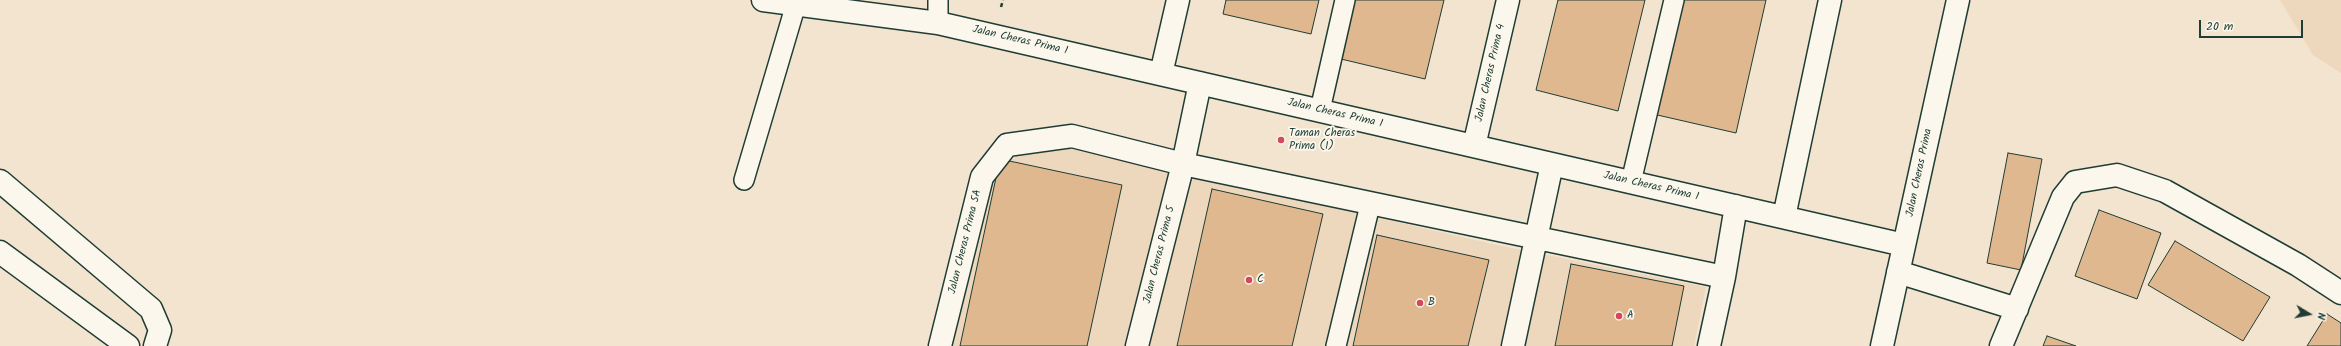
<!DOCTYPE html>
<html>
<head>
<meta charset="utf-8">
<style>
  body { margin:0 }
  #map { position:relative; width:2341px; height:346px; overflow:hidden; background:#f3e4d0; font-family:Kalam,sans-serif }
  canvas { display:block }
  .north { position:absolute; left:2289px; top:294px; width:40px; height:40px; -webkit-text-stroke:3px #fbf7ec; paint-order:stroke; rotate:100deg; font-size:11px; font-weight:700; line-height:16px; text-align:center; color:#1f3d34 }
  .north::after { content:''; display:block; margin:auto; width:14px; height:18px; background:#1f3d34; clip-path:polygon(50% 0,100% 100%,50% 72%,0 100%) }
  .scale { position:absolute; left:2199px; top:20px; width:104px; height:18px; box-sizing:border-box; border:2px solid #1f3d34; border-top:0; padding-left:5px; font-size:12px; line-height:14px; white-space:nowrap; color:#1f3d34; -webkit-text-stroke:3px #fbf7ec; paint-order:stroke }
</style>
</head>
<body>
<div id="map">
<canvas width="2341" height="346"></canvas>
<div class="north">N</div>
<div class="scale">20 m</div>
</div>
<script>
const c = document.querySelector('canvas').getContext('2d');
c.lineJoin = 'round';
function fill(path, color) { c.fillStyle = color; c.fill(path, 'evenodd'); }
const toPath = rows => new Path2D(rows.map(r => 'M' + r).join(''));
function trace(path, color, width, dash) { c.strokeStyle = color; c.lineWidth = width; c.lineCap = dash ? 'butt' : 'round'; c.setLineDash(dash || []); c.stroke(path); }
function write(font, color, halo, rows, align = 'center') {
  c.font = font + ' Kalam,sans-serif'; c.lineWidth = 3.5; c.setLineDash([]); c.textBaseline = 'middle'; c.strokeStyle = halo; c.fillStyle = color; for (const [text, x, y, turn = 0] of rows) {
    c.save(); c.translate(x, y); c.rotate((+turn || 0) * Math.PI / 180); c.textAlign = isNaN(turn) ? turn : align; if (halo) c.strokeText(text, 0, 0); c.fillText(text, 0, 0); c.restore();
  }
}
fill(toPath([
  [2280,0,2341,0,2341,73,2313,55],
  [1072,148,1497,245,1706,287,1694,346,952,346,991,184,1017,155]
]), '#edd7bd');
const building = toPath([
  [1226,0,1319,0,1311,34,1223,14,1226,0],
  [1355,0,1444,0,1425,79,1341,59,1355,0],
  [1558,0,1645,0,1618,111,1536,90,1558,0],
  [1679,0,1766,0,1736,133,1653,114,1679,0],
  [2008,153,2042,159,2021,270,1987,263,2008,153],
  [1000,159,1122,185,1087,346,960,346,1000,159],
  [1212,189,1323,214,1292,346,1177,346,1212,189],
  [2099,210,2161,233,2137,299,2075,276,2099,210],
  [1377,235,1489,260,1468,346,1353,346,1377,235],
  [2175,241,2270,297,2243,341,2148,285,2175,241],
  [1571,264,1684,286,1672,346,1555,346,1571,264],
  [2327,314,2341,323,2341,346,2307,346,2327,314],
  [2047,336,2076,346,2043,346,2047,336]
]);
fill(building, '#dfb890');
trace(building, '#1f3d34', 1);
const service = toPath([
  [938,23,938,0],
  [1320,110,1345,0],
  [744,180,796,4],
  [1631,182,1674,0],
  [1336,346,1370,205]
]);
const minor = toPath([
  [763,0,938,23,1904,245],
  [1161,74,1178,0],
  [1474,146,1508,0],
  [1784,217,1830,0],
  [1898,272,2017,309],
  [940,346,982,177,1007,145,1072,136,1183,164,1724,277],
  [1137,346,1183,164,1200,83],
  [1513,346,1552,164],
  [1709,346,1724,277,1736,206],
  [1882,346,1958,0],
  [2001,346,2063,197,2075,182,2117,175,2165,191,2298,265,2341,293]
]);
const tertiary = toPath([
  [0,181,151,309,160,330,155,346],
  [0,252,128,346]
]);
trace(service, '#1f3d34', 22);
trace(minor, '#1f3d34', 25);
trace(tertiary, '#1f3d34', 25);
trace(toPath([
  [1001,7,1003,0]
]), '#1f3d34', 2.5, [4, 3]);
trace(service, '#fbf7ec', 19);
trace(minor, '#fbf7ec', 22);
trace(tertiary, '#fbf7ec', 22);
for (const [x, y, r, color] of [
  [1281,140,4,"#d1495b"],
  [1249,280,4,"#d1495b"],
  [1420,303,4,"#d1495b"],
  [1619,316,4,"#d1495b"]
]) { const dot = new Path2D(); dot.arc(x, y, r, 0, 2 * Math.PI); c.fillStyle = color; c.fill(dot); trace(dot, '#fbf7ec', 1.5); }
write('11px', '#1f3d34', '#fbf7ec', [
  ["Jalan Cheras Prima 1",1020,41,13],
  ["Jalan Cheras Prima 4",1491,73,-77],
  ["Jalan Cheras Prima 1",1335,114,13],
  ["Jalan Cheras Prima",1920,173,-78],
  ["Jalan Cheras Prima 1",1651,187,13],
  ["Jalan Cheras Prima 5A",966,242,-76],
  ["Jalan Cheras Prima 5",1160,255,-76]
]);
write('11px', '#1f3d34', '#fbf7ec', [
  ["Taman Cheras",1289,134],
  ["Prima (1)",1289,147],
  ["C",1257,280],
  ["B",1428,303],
  ["A",1627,316]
], 'left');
</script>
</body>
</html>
